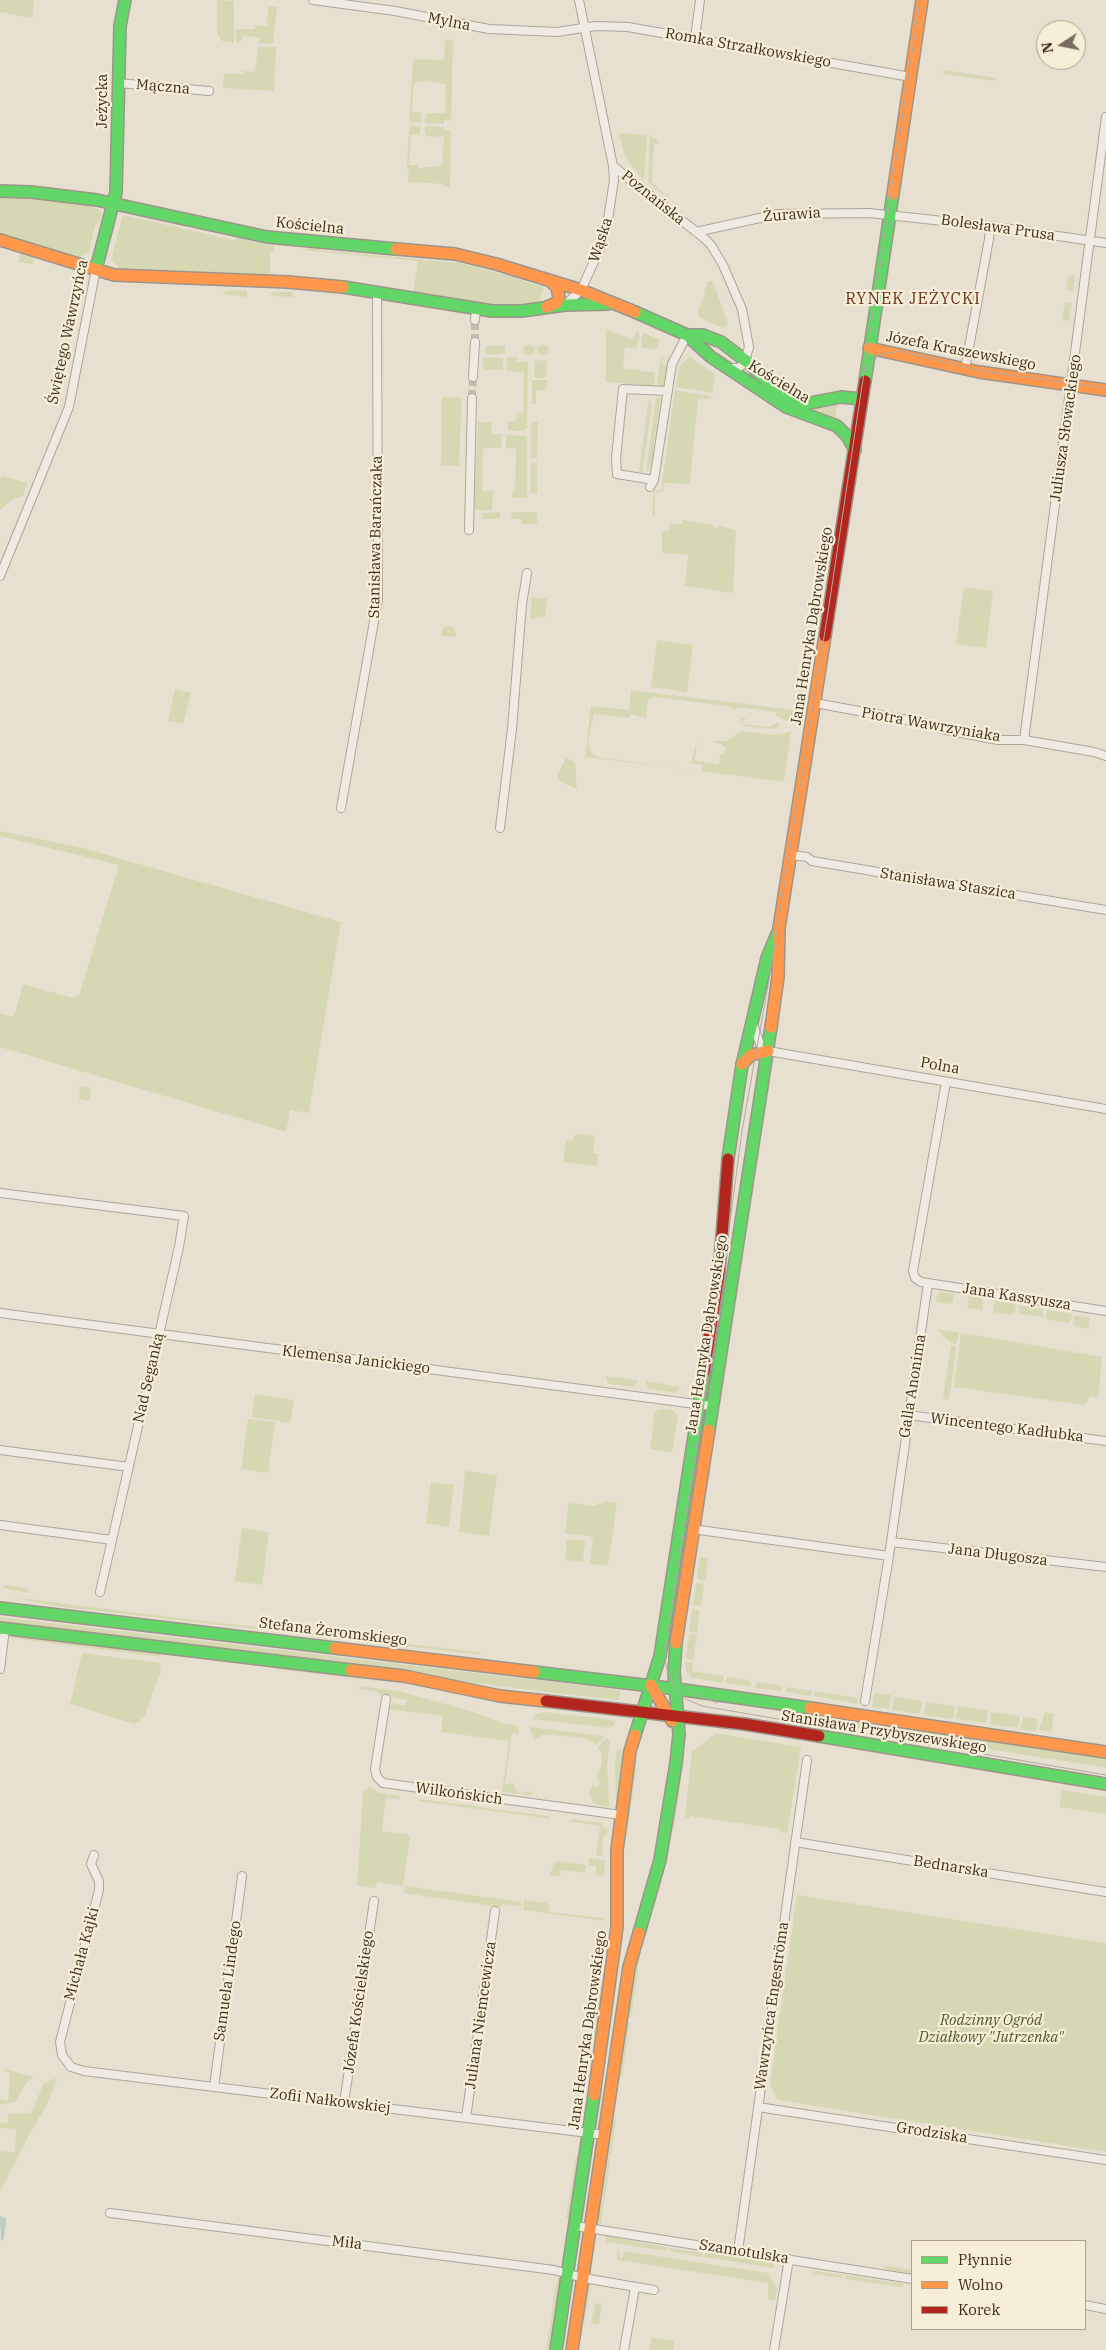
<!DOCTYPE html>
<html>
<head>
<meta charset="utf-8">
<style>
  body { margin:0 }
  #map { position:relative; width:1106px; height:2350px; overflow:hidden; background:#e7e0d1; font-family:"IBM Plex Serif",serif }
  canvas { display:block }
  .legend { position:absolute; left:911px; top:2240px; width:175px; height:90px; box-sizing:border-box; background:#f7eed8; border:1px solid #ada18e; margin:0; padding:6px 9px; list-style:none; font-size:15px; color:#3d2e20 }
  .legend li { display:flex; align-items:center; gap:10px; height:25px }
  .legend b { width:25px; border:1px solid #ada18e }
  .north { position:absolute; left:1036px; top:20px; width:50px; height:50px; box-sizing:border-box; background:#f7eed8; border:1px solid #ada18e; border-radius:50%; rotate:259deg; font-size:14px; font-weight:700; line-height:20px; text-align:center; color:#3d2e20 }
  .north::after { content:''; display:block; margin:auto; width:18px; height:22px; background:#786c5e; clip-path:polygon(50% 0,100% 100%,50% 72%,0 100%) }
</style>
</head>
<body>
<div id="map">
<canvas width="1106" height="2350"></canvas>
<ul class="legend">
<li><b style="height:6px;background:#63d668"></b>Płynnie</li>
<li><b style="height:6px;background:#ff974d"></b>Wolno</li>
<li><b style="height:6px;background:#b3261e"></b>Korek</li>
</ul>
<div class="north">N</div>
</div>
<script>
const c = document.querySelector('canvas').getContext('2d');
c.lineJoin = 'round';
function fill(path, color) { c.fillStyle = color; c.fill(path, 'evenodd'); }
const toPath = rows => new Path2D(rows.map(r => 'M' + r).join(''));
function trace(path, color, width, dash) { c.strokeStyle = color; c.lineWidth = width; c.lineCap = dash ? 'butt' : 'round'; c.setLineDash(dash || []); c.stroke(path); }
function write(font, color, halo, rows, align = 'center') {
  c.font = font + ' "IBM Plex Serif",serif'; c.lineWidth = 4.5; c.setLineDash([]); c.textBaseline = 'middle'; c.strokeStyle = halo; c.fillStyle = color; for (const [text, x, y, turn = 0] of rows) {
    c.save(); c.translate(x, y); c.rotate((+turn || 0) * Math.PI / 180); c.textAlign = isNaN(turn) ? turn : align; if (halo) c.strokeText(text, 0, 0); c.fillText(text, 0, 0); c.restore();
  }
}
fill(toPath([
  [0,0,34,0,32,18,0,12],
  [217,0,234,1,234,43,222,41,217,34],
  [268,7,277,7,273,44,257,43,261,39,257,37,244,36,239,43,236,43,236,29,255,29,255,26,267,26],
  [445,39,453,41,451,121,444,120,444,124,426,123,424,121,427,113,445,113,446,84,423,80,423,82,414,82,412,112,420,112,422,121,419,123,409,122,413,59,444,60],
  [258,47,276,47,274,91,223,88,224,74,243,74,243,71,255,72],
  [944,70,996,78,996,81,943,74],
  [409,125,421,127,419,135,411,135,409,165,418,165,418,168,442,166,444,137,426,136,424,127,426,126,444,127,444,130,451,131,450,187,444,187,444,184,408,182,409,172,407,169],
  [619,133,647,135,644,180,633,168,624,154],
  [650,135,660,143,654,144,652,182,665,195,669,194,667,198,648,182],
  [0,197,42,198,93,204,93,208,99,209,102,214,100,222,95,225,89,252,80,256,78,260,0,235],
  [123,215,233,240,241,237,251,242,274,246,273,252,270,252,270,273,281,276,117,270,117,265,111,260],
  [317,247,319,250,459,263,509,276,513,274,521,276,523,281,539,286,544,284,539,305,529,306,497,306,406,294,407,291,413,292,418,261,302,250],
  [20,253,34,257,33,264,19,262],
  [1071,275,1075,276,1073,292,1066,290,1068,277,1070,278],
  [708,281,712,281,721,303,728,323,725,328,707,322,708,320,700,318,698,312,702,300,705,297,704,293],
  [229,290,247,291,247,297,223,294,223,292],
  [273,292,292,292,293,297,272,296,271,293],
  [1065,302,1072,303,1069,321,1062,320],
  [606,329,633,340,636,332,638,332,640,336,636,349,625,347,623,368,655,373,654,386,606,382],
  [643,333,659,339,656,350,641,347],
  '523.5 350a5.5 5.5 0 1 1 11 0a5.5 5.5 0 1 1-11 0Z',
  '537.5 350a5.5 5.5 0 1 1 11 0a5.5 5.5 0 1 1-11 0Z',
  [486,346,505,346,505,353,486,355],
  [483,357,503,358,503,370,483,370],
  [507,357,517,357,517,362,528,362,527,428,525,428,525,431,508,431,508,421,516,421,517,413,523,413,524,372,507,371],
  [661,357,663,357,662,365,666,365,667,357,670,358,665,390,656,389],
  [690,357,715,374,712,393,676,387,680,365],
  [535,360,547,361,546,378,534,378],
  [532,380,547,380,546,390,536,390,536,404,532,404],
  [675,390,711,396,711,399,698,399,690,484,664,483,663,492,655,492,655,514,652,515,654,490,661,491],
  [442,397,462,398,459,466,441,466],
  [649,397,652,404,642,473,639,472],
  [656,397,661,397,651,466,646,473],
  [837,405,835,419,813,410,814,409],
  [478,422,492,422,491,434,502,434,501,448,483,448,482,491,493,491,492,510,474,510],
  [531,422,538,422,537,458,531,458],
  [506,435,527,436,527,498,512,498,512,491,515,491,516,449,506,448],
  [531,463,537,463,537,493,530,493],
  [3,476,27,483,23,496,15,498,0,510,0,478],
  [500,512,500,519,482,519,482,513],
  [512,512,537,512,537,524,522,524,522,519,511,519],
  [682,520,712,525,715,529,719,526,736,530,733,593,685,586,688,555,662,553,662,531,669,531,669,524,682,524],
  [964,587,993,591,986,648,956,644],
  [532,597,547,599,545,616,536,617,535,620,530,618],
  [445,626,454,627,456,637,442,636,441,632],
  [657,640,693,645,687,692,651,687],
  [175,689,191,693,183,724,168,721],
  [631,690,794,710,793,723,776,716,776,712,737,707,736,711,728,706,653,697,648,700,646,718,631,714,630,718,594,714,588,740,590,750,594,755,603,758,693,770,585,757,591,706,629,710],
  [743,718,747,718,741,722,743,724,766,727,772,726,777,722,779,726,774,729,743,726,740,721],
  [742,731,773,735,791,732,784,782,702,771,703,765,691,763,697,741,695,761,719,764,720,755,724,752,725,747,722,746,722,744,714,743,714,741,727,741],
  [566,758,575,763,577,789,558,780,558,773],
  [0,831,83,848,341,922,309,1113,290,1110,286,1132,0,1047,0,1013,14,1017,23,984,73,998,79,995,119,865,0,836],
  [80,1086,91,1088,89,1101,79,1099],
  [579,1134,595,1136,593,1153,598,1154,596,1166,563,1162,566,1140,573,1141,574,1135],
  [940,1292,954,1294,952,1304,936,1302,937,1294],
  [969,1296,983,1298,982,1310,967,1308],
  [995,1301,1016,1304,1015,1312,1011,1315,993,1312],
  [1019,1305,1043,1309,1043,1317,1019,1314],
  [1047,1310,1072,1314,1071,1321,1069,1323,1049,1320,1046,1318],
  [1074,1315,1090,1318,1088,1329,1076,1327,1073,1323],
  [937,1329,959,1333,957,1343,954,1344,947,1340],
  [961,1333,1102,1357,1098,1398,1090,1397,1085,1405,954,1387],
  [951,1345,955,1346,956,1349,949,1400,943,1399],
  [606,1376,637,1380,637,1383,634,1387,608,1384],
  [645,1381,681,1387,680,1389,676,1393,648,1389],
  [255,1394,294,1400,290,1423,252,1417],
  [660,1409,674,1411,678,1416,672,1453,650,1449,655,1412],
  [248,1419,275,1422,268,1473,241,1469],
  [465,1471,497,1475,489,1536,459,1532],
  [431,1482,454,1485,449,1527,426,1523],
  [605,1501,617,1503,608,1566,590,1564,593,1537,565,1533,569,1503,594,1506],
  [242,1528,269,1532,262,1585,235,1581],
  [567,1539,585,1541,583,1562,565,1560],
  [700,1557,708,1558,705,1581,697,1579],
  [696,1583,704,1584,701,1606,693,1605],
  [4,1585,28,1588,28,1593,4,1588],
  [11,1597,195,1620,479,1652,482,1655,55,1606],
  [692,1609,700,1610,697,1633,689,1631],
  [0,1617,620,1690,619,1700,547,1692,469,1682,404,1670,0,1622],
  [689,1634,697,1635,693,1660,686,1659],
  [13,1636,161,1654,162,1657,10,1638],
  [82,1653,161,1663,160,1673,144,1717,135,1724,70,1704],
  [685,1662,693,1663,692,1671,724,1676,723,1683,692,1678,686,1671],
  [277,1667,408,1683,415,1685,275,1669],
  [727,1677,752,1681,751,1687,726,1683],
  [757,1682,782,1686,781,1691,755,1688],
  [359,1686,398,1691,470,1711,502,1723,518,1726,519,1734,512,1733,505,1784,513,1783,516,1791,523,1793,532,1791,533,1795,502,1792,509,1741,441,1732,443,1716,388,1709,394,1703,405,1706,407,1700,379,1695,379,1692,359,1689],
  [786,1687,812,1691,811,1696,786,1692],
  [815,1691,858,1698,857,1704,814,1696],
  [874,1693,891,1695,889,1709,872,1707],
  [894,1697,922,1701,920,1714,892,1710],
  [926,1702,955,1706,953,1719,924,1715],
  [958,1706,988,1711,986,1723,956,1719],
  [544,1712,607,1719,615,1722,615,1725,608,1728,532,1719,536,1714],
  [991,1712,1020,1716,1018,1728,990,1724],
  [1045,1712,1054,1714,1051,1733,1039,1730],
  [800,1713,1106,1757,1106,1768,847,1726,803,1717],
  [1023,1717,1038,1719,1036,1731,1021,1729],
  [529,1727,605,1736,596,1745,584,1738,545,1734,536,1739,532,1735],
  [716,1733,801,1747,787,1833,780,1832,780,1829,690,1816,689,1819,685,1818,692,1752],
  [607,1738,610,1743,607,1764,609,1806,605,1807,593,1803,589,1794,592,1785,597,1788,601,1781,596,1778,602,1763,602,1754,598,1747],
  [852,1748,1036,1779,1038,1780,852,1749],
  [617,1749,623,1750,616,1803,615,1764],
  [636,1753,636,1772,627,1835,624,1835],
  [681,1758,684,1759,675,1824,667,1847],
  [369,1787,373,1788,377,1792,399,1796,400,1799,386,1798,382,1831,410,1835,403,1886,377,1882,376,1888,357,1886,363,1792],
  [1062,1790,1106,1797,1106,1814,1059,1807],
  [421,1799,548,1816,551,1819,417,1801],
  [572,1819,607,1824,603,1824,602,1828,607,1829,607,1835,603,1836,602,1856,596,1856,600,1826,568,1821],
  [589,1858,605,1860,604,1876,595,1875,596,1866,588,1865],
  [558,1861,586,1865,585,1873,561,1870,560,1876,550,1875,554,1863],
  [405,1886,522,1902,521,1906,503,1904,501,1907,404,1893],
  [797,1895,1106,1943,1106,2152,777,2100,770,2083],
  [524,1900,547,1903,549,1905,549,1912,603,1918,605,1921,523,1910],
  [643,1936,631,2017,627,2017,627,2007,630,2004,635,1969,633,1966],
  [601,1984,604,1985,596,2038,593,2038],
  [627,2022,630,2022,622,2078,618,2075,618,2068,621,2066,627,2029,625,2026],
  [4,2069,34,2077,26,2083,16,2101,0,2105,0,2100,8,2101,10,2072,2,2071],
  [57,2078,47,2105,31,2131,0,2192,0,2151,15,2152,16,2129,0,2128,0,2122,7,2123,9,2114,31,2113,44,2083],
  [611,2117,616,2120,601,2224,597,2220,598,2208,601,2206,612,2134,609,2130],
  [576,2156,579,2156,570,2219,566,2219],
  [607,2236,667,2247,666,2251,606,2242],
  [669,2248,703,2253,702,2257,668,2251],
  [617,2249,620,2250,619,2257,623,2258,624,2251,768,2273,777,2288,775,2301,768,2300,768,2283,617,2260],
  [705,2253,716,2253,774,2262,775,2262,774,2268,704,2257],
  [882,2265,912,2270,912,2274,885,2269],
  [815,2271,843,2275,843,2278,814,2274],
  [558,2274,561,2277,549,2350,546,2350],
  [846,2275,903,2284,902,2287,845,2279],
  [591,2284,585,2321,583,2318,587,2296,585,2287],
  [595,2303,602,2304,599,2325,591,2324],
  [652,2337,675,2341,673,2350,649,2350]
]), '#d6d7b3');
fill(toPath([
  [0,2216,6,2218,6,2221,4,2239,1,2241]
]), '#bcccc2');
trace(toPath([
  [475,342,475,320],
  [472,398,473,377]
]), '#c5bcae', 8, [8, 4]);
const street = toPath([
  [313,0,395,11,489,29,557,32,596,26,628,27,911,77],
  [695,38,700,0],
  [118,83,209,91],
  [613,166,704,238,711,245,723,265,742,309,749,347,744,364,738,368,729,368],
  [696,232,778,214,869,213,990,226,1106,243],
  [565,305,581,290,601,246,607,226,614,180,613,166,579,0],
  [475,320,476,309],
  [965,369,989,239,990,226],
  [473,377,475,342],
  [654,480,617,474,616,458,623,389,668,391],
  [650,487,654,480,672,364,687,335],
  [469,530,472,398],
  [0,576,69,407,96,269],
  [815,703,924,723,946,730,998,740,1024,740,1094,752,1106,756],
  [1024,740,1106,117],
  [341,808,378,599,377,294],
  [500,828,512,729,522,604,527,573],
  [791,855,807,857,812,861,1106,910],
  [753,1024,760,1044,768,1051,1106,1109],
  [946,1082,913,1271,915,1278,921,1282,1106,1311],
  [0,1193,184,1216,179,1247,112,1540,0,1525],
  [0,1313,711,1406],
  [908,1415,1106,1441],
  [0,1450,129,1467],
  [692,1529,889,1556],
  [891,1542,1106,1567],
  [100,1592,112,1540],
  [0,1669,5,1629],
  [386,1699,375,1769,377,1777,383,1783,621,1815],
  [865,1701,889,1556,928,1283],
  [795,1842,1106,1892],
  [94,1855,91,1864,99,1881,99,1890,60,2042,62,2055,71,2067,84,2071,605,2135],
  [214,2087,242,1876],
  [344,2103,374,1901],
  [758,2107,1106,2160],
  [466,2118,495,1911],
  [110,2213,554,2270,583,2278,654,2290],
  [575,2226,912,2279],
  [738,2251,807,1760],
  [1085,2305,1106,2309],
  [624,2350,635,2288],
  [774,2350,789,2259]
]);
const fast = toPath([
  [0,191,31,192,97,200,267,237,396,249],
  [96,269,116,192,120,26,125,0],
  [343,287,492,311,522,311,565,305,608,304],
  [635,312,687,335,711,357,786,407,837,426,847,436,855,450],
  [687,335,703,335,721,342,746,361,780,393,797,403,805,404,841,397,862,399],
  [865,381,893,194],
  [728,1159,742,1065,767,958,777,934],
  [709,1430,771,1027],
  [0,1608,335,1648],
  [0,1628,351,1670],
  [534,1672,677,1689,810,1708],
  [635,1735,660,1656,704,1372],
  [819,1736,1106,1784],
  [639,1933,660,1860,676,1763,679,1734,674,1672,676,1643],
  [556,2350,594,2095]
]);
const slow = toPath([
  [893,194,922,0],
  [0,240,114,275,288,282,343,287],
  [396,249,455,254,496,264,581,290,635,312],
  [547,307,556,303,559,298,557,287,550,281],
  [869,348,979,372,1106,390],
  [771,1027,778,977,779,928,825,636],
  [742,1064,751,1055,768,1051],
  [676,1643,709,1430],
  [335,1648,534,1672],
  [351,1670,404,1676,500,1696,546,1701],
  [651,1685,672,1721],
  [810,1708,1106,1752],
  [594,2095,617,1927,617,1850,630,1751,635,1735],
  [572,2350,629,1967,639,1933]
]);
const jam = toPath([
  [825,636,865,381],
  [704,1372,719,1273,728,1159],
  [546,1701,744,1724,819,1736]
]);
trace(street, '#ada599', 10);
trace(fast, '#9c958a', 14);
trace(slow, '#9c958a', 14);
trace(jam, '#9c958a', 14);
trace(street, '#efebe3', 8);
trace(fast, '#63d668', 11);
trace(slow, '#ff974d', 11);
trace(jam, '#b3261e', 11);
trace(toPath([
  [920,0,828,612,770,974,742,1131,724,1267,669,1625,665,1660,668,1673,677,1690,686,1699,702,1706,1106,1775],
  [866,370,879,355,899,351,983,371,1106,388],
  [673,1669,678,1679,693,1693,717,1703]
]), '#afaaa2', 1);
write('15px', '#3d2e20', '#f7eed8', [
  ["Mylna",449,22,11],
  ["Romka Strzałkowskiego",748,48,10],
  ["Mączna",163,87,5],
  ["Jeżycka",103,101,-90],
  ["Poznańska",653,198,39],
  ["Żurawia",792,215,-4],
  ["Kościelna",310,226,6],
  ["Bolesława Prusa",998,228,8],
  ["Wąska",601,240,-72],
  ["Świętego Wawrzyńca",68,332,-78],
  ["Józefa Kraszewskiego",961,351,11],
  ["Kościelna",779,382,31],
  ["Juliusza Słowackiego",1066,428,-82],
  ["Stanisława Barańczaka",376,537,-89],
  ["Jana Henryka Dąbrowskiego",812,626,-81],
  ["Piotra Wawrzyniaka",931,725,10],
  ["Stanisława Staszica",948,884,9],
  ["Polna",940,1066,10],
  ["Jana Kassyusza",1017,1297,9],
  ["Jana Henryka Dąbrowskiego",707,1334,-81],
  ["Klemensa Janickiego",356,1360,7],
  ["Nad Seganką",149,1378,-77],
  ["Galla Anonima",913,1386,-81],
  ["Wincentego Kadłubka",1007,1428,7],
  ["Jana Długosza",998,1555,7],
  ["Stefana Żeromskiego",333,1632,7],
  ["Stanisława Przybyszewskiego",884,1732,9],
  ["Wilkońskich",459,1794,8],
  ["Bednarska",951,1867,9],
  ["Michała Kajki",82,1954,-75],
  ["Samuela Lindego",228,1981,-82],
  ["Józefa Kościelskiego",359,2002,-82],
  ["Wawrzyńca Engeströma",772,2006,-82],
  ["Juliana Niemcewicza",481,2015,-82],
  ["Jana Henryka Dąbrowskiego",588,2030,-82],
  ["Zofii Nałkowskiej",330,2101,7],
  ["Grodziska",932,2133,9],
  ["Miła",347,2243,7],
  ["Szamotulska",744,2252,9]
]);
write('italic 15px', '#4d5a26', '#f7eed8', [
  ["Rodzinny Ogród",991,2021],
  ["Działkowy \"Jutrzenka\"",991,2038]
]);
c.letterSpacing = '1px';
write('16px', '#6b2e1e', '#f7eed8', [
  ["RYNEK JEŻYCKI",913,299]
]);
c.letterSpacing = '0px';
</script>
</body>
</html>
